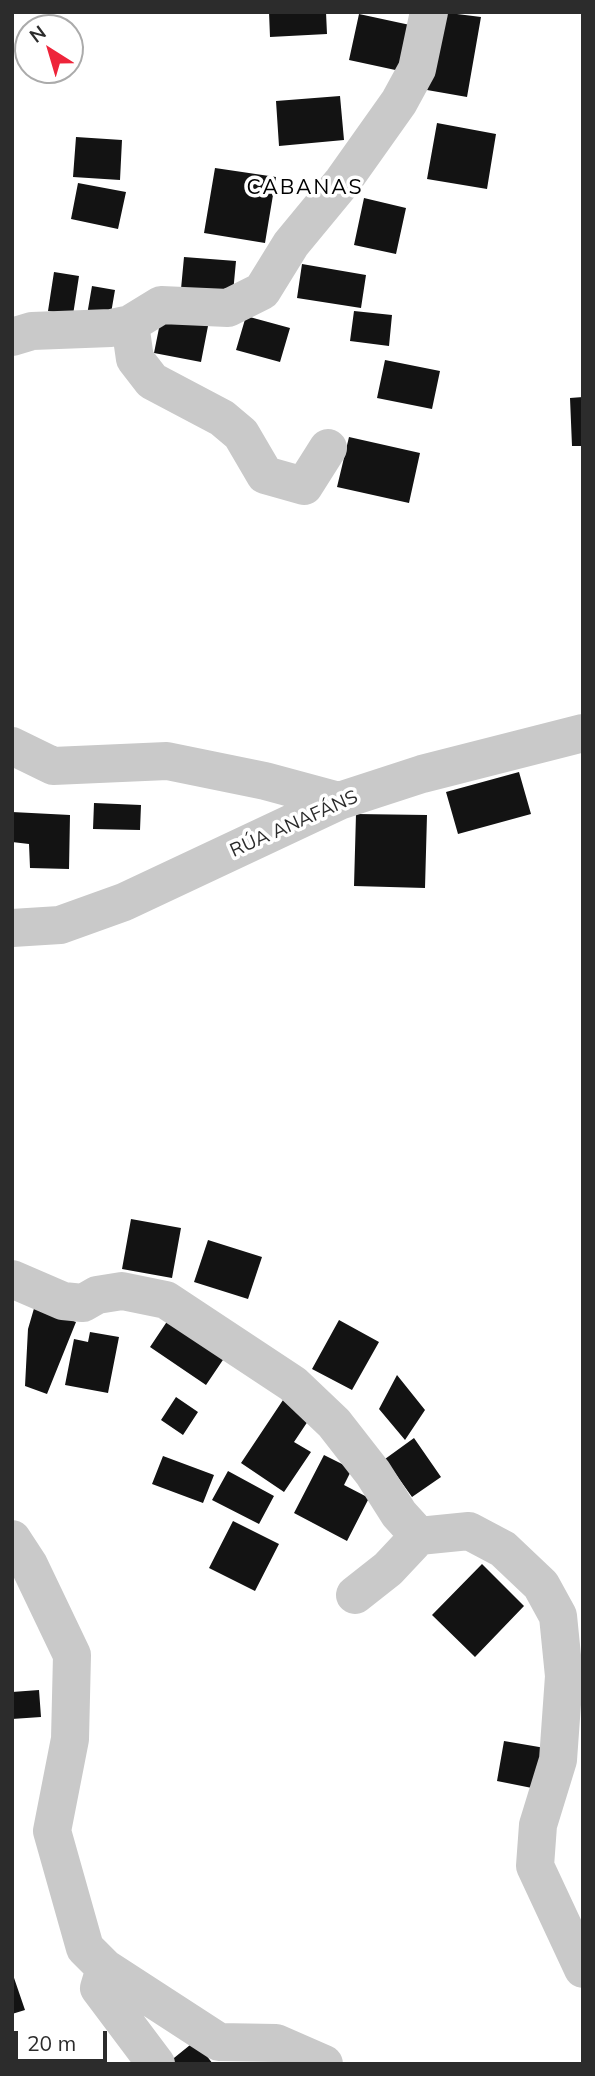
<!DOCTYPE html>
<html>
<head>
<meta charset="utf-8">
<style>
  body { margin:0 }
  #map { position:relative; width:595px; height:2076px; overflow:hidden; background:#fff; font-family:Mulish,sans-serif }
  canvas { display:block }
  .frame { position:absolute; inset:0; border:14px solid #2c2c2c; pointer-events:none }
  .north { position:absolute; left:14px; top:14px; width:70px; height:70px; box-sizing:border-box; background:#fff; border:2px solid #ababab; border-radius:50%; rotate:323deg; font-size:19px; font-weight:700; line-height:28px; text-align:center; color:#2c2c2c }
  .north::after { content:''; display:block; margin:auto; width:24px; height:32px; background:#ee243a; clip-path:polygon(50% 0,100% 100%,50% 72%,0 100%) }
  .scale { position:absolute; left:14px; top:2031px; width:93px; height:32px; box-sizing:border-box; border:4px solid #2c2c2c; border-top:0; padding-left:9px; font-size:21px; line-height:24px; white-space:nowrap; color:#2c2c2c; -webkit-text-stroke:5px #fff; paint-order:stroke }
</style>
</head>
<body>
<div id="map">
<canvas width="595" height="2076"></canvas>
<div class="frame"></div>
<div class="north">N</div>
<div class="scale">20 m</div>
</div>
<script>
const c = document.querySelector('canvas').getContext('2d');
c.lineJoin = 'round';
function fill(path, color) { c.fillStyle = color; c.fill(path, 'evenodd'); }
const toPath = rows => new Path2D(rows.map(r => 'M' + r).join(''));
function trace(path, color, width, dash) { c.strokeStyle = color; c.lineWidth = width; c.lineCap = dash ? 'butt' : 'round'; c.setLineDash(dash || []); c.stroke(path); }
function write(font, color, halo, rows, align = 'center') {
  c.font = font + ' Mulish,sans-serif'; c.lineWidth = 7; c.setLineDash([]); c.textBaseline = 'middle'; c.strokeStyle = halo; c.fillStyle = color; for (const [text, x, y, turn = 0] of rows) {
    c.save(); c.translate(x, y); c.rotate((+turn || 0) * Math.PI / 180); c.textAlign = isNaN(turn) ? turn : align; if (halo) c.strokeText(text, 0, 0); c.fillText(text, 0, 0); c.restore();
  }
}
fill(toPath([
  [269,12,326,12,327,34,270,37],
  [441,12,481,17,467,97,427,90],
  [359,14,410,25,400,71,349,60],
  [340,96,344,140,279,146,276,101],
  [437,123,496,134,487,189,427,179],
  [76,137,122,140,120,180,73,177],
  [215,168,276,177,265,243,204,233],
  [78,183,126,192,118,229,71,219],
  [364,198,406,208,396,254,354,245],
  [184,257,236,261,233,293,181,289],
  [302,264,366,275,361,308,297,298],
  [54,272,79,276,73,315,48,311],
  [92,286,115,290,110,319,87,315],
  [354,311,392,315,389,346,350,341],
  [246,316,290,328,280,362,236,350],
  [161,318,208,326,201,362,154,353],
  [385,360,440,371,432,409,377,398],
  [583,397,583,446,572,446,570,398],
  [349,437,420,453,409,503,337,487],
  [519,772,531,814,458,834,446,792],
  [94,803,141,805,140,830,93,829],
  [12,812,70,815,69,869,30,868,29,844,12,842],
  [356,814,427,815,425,888,354,886],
  [131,1219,181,1228,172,1278,122,1269],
  [208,1240,262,1257,248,1299,194,1282],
  [35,1305,76,1322,47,1394,25,1386,28,1329],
  [172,1314,229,1351,206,1385,150,1347],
  [339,1320,379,1342,352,1390,312,1369],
  [90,1332,119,1337,108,1393,65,1385,74,1339,88,1342],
  [397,1375,425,1410,405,1440,379,1409],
  [176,1397,198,1412,183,1435,161,1420],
  [285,1397,312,1415,294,1442,311,1452,284,1492,241,1463],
  [414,1438,441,1477,412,1497,385,1459],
  [324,1455,352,1469,344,1485,369,1498,347,1541,294,1513],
  [163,1456,214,1475,203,1503,152,1484],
  [228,1471,274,1496,259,1524,212,1500],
  [233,1521,279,1544,255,1591,209,1568],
  [482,1564,524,1606,475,1657,432,1615],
  [39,1690,41,1717,12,1719,12,1692],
  [504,1741,545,1748,537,1789,497,1781],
  [12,1972,25,2010,12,2014],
  [195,2041,213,2064,171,2064,169,2062]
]), '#131313');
trace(toPath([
  [130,324,135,359,152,381,222,418,241,434,265,475,304,486,328,448],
  [12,337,32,331,111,328,130,324,161,305,228,308,262,291,291,244,343,181,399,102,417,69,429,12],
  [12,746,53,766,167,761,265,781,339,801],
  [12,928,60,925,124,902,339,801,422,774,583,733],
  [12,1279,63,1301,83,1303,97,1295,122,1291,166,1300,293,1384,334,1423,373,1473,399,1514,419,1536],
  [12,1539,29,1565,72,1655,70,1739,52,1831,85,1948,105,1968,219,2042,276,2043,324,2064],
  [355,1595,388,1569,419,1536,469,1531,503,1549,541,1585,558,1616,564,1676,558,1760,538,1825,535,1866,583,1969],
  [105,1968,99,1988,156,2064]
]), '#c9c9c9', 38);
write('19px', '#2c2c2c', '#fff', [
  ["RÚA ANAFÁNS",294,824,-24]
]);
c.letterSpacing = '2px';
write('21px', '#000', '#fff', [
  ["CABANAS",305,188]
]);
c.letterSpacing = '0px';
</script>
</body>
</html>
